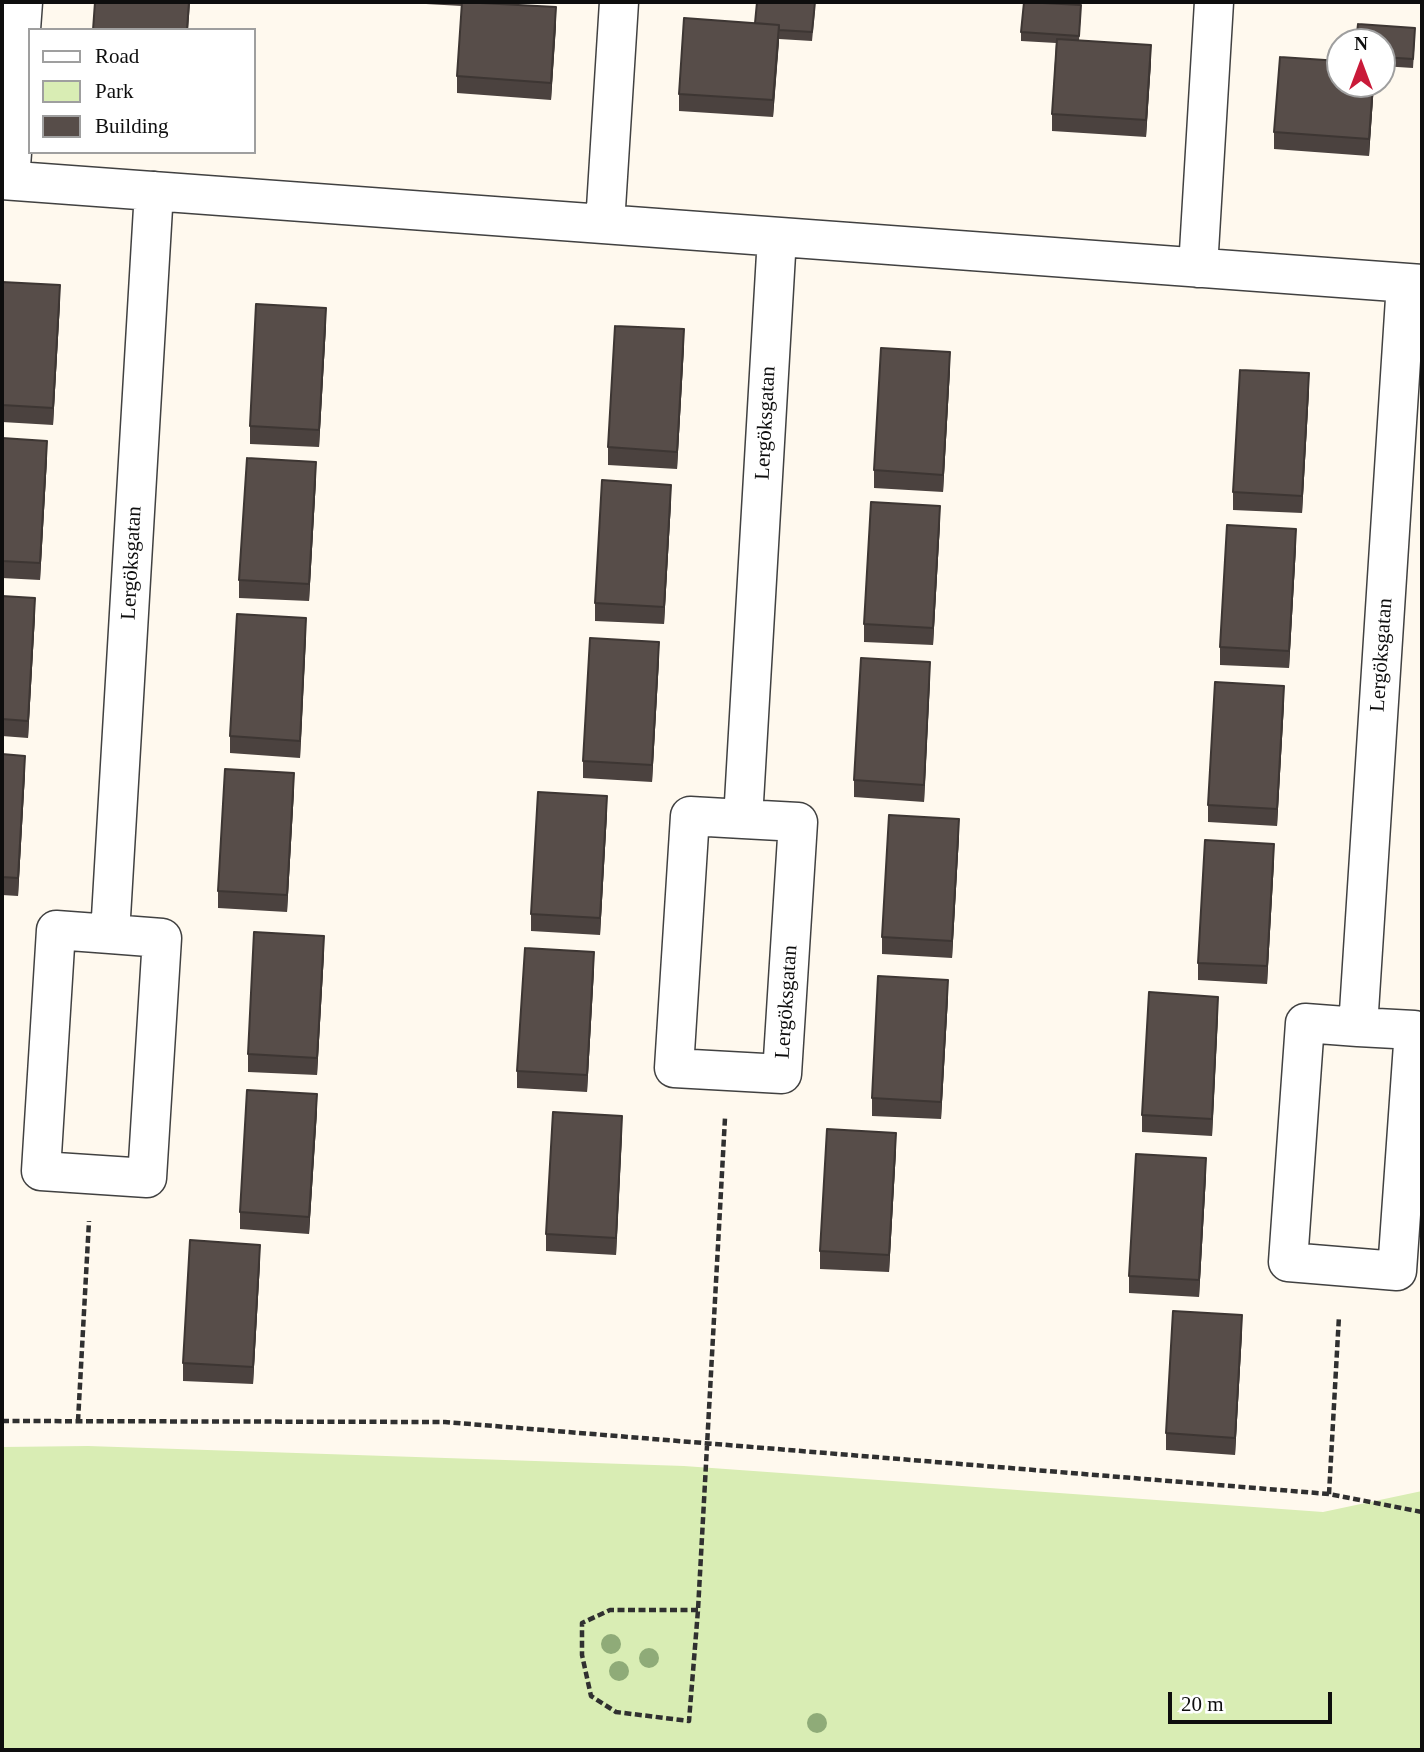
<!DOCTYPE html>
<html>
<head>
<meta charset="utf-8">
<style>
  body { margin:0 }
  #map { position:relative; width:1424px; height:1752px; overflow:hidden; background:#fff9ee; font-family:Georgia,serif }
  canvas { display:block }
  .frame { position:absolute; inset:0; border:4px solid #0e0e0e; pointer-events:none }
  .legend { position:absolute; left:28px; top:28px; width:228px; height:126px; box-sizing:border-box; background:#fff; border:2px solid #9f9f9f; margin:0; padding:9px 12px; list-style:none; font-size:21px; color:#0e0e0e }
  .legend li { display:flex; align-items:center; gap:14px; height:35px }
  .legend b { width:35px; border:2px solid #9f9f9f }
  .north { position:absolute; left:1326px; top:28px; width:70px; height:70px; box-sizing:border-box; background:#fff; border:2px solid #9f9f9f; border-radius:50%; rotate:0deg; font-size:19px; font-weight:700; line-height:28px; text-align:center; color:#0e0e0e }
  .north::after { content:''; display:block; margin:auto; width:24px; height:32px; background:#c91a39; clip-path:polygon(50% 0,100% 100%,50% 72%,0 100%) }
  .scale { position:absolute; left:1168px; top:1692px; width:164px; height:32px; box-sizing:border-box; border:4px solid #0e0e0e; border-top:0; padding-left:9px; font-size:21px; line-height:24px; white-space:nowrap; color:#0e0e0e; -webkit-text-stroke:5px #fff; paint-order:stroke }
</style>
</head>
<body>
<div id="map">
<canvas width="1424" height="1752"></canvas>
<div class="frame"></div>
<ul class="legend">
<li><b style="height:9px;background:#fff"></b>Road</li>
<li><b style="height:19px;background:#d9edb4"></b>Park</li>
<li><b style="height:19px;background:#574d49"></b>Building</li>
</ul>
<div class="north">N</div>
<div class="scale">20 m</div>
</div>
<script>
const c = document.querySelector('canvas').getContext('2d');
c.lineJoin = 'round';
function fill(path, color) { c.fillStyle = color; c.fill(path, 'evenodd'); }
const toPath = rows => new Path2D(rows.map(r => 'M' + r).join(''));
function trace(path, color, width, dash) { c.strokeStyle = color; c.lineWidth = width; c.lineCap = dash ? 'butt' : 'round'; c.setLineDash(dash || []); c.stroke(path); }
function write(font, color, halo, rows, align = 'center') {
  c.font = font + ' Georgia,serif'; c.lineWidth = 7; c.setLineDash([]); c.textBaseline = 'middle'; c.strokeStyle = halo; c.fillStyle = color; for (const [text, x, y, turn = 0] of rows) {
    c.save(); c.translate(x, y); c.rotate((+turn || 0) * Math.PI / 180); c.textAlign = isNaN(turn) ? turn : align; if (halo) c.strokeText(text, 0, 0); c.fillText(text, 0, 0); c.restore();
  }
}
fill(toPath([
  [88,1446,684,1466,1323,1512,1422,1491,1422,1750,2,1750,2,1447]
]), '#d9edb4');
const minor = toPath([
  [2,180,1422,284],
  [10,180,23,2],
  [605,224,619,2],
  [1198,268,1214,2],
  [743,819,798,822,782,1074,674,1068,690,816,743,819,777,237],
  [110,934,162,938,147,1178,41,1171,56,930,110,934,154,191],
  [1358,1027,1414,1030,1397,1271,1288,1262,1305,1023,1358,1027,1406,283]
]);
trace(minor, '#414141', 41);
trace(toPath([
  [2,1421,445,1422,1329,1494,1422,1512],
  [78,1421,89,1221],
  [1329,1494,1339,1316],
  [698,1610,610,1610,582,1623,582,1655,591,1696,616,1712,689,1721,698,1610,725,1118]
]), '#303030', 4.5, [7, 3.5]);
trace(minor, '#fff', 38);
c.fillStyle = '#8fab78';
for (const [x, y] of [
  [611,1644],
  [649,1658],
  [619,1671],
  [817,1723]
]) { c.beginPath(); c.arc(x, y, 10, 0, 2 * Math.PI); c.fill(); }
fill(toPath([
  [426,2,484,2,556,25,551,100,457,93,457,76,462,6,426,4],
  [815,10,812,41,779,39,773,117,679,111,679,94,755,23],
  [1081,14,1079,40,1151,62,1146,137,1052,131,1052,114,1056,43,1021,41,1021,32],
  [1415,37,1413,68,1382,66,1382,42],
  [1374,84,1369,156,1274,149,1274,132],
  [2,282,60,302,53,425,2,422],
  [326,325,319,447,250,444,250,426],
  [684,346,677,469,608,465,608,447],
  [950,369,943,492,874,488,874,470],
  [1309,390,1302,513,1233,510,1233,492],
  [2,438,47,458,40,580,2,578],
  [316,479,309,601,239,598,239,580],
  [671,502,664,624,595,621,595,603],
  [940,523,933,645,864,642,864,624],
  [1296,546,1289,668,1220,665,1220,647],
  [2,596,35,615,28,738,2,736],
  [306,635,300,758,230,753,230,736],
  [659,659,652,782,583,778,583,761],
  [930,679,924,802,854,797,854,780],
  [1284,703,1277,826,1208,822,1208,805],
  [2,754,25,773,18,896,2,895],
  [294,790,287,912,218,908,218,891],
  [607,813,600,935,531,931,531,914],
  [959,836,952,958,882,954,882,937],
  [1274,861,1267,984,1198,980,1198,963],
  [324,953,317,1075,248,1072,248,1054],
  [594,969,587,1092,517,1088,517,1071],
  [948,997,941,1119,872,1116,872,1098],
  [1218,1014,1212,1136,1142,1132,1142,1115],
  [317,1111,309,1234,240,1229,240,1212],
  [622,1133,616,1255,546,1251,546,1234],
  [896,1150,889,1272,820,1269,820,1251],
  [1206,1175,1199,1297,1129,1293,1129,1276],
  [260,1262,253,1384,183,1381,183,1363],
  [1242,1332,1235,1455,1166,1450,1166,1433]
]), '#4b423f');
fill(toPath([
  [189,2,190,2,188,30,187,30],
  [556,7,556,25,551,100,551,83],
  [779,25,779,42,773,117,773,100],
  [1151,45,1151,62,1146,137,1146,120],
  [1373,84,1374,84,1369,156,1369,139],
  [60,285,60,302,53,425,53,408],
  [326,308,326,325,319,447,319,430],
  [684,329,684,346,677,469,677,452],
  [950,352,950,369,943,492,943,475],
  [1309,373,1309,390,1302,513,1302,496],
  [47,441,47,458,40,580,40,563],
  [316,462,316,479,309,601,309,584],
  [671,485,671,502,664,624,664,607],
  [940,506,940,523,933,645,933,628],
  [1296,529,1296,546,1289,668,1289,651],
  [35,598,35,615,28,738,28,721],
  [306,618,306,635,300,758,300,741],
  [659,642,659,659,652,782,652,765],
  [930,662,930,679,924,802,924,785],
  [1284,686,1284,703,1277,826,1277,809],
  [25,756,25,773,18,896,18,878],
  [294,773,294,790,287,912,287,895],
  [607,796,607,813,600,935,600,918],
  [959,819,959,836,952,958,952,941],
  [1274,844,1274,861,1267,984,1267,966],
  [324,936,324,953,317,1075,317,1058],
  [594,952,594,969,587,1092,587,1075],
  [948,980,948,997,941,1119,941,1102],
  [1218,997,1218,1014,1212,1136,1212,1119],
  [317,1094,317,1111,309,1234,309,1217],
  [622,1116,622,1133,616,1255,616,1238],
  [896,1133,896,1150,889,1272,889,1255],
  [1206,1158,1206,1175,1199,1297,1199,1280],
  [260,1245,260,1262,253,1384,253,1367],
  [1242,1315,1242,1332,1235,1455,1235,1438]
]), '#3d3633');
const building = toPath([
  [95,2,189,2,187,30,93,30,95,2],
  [462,2,556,7,551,83,457,76,462,2],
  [757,2,815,2,812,32,779,30,779,25,755,23,757,2],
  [1024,2,1081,5,1079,36,1021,32,1024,2],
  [684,18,779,25,773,100,679,94,684,18],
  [1358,24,1415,28,1413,59,1382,57,1382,42,1356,42,1358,24],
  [1057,39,1151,45,1146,120,1052,114,1057,39],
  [1280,57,1340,61,1340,84,1373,84,1369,139,1274,132,1280,57],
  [2,282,60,285,53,408,2,405,2,282],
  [256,304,326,308,319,430,250,426,256,304],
  [615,326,684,329,677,452,608,447,615,326],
  [881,348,950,352,943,475,874,470,881,348],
  [1240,370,1309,373,1302,496,1233,492,1240,370],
  [2,438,47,441,40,563,2,561,2,438],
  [247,458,316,462,309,584,239,580,247,458],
  [602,480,671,485,664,607,595,603,602,480],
  [871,502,940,506,933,628,864,624,871,502],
  [1227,525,1296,529,1289,651,1220,647,1227,525],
  [2,596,35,598,28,721,2,719,2,596],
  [237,614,306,618,300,741,230,736,237,614],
  [590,638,659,642,652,765,583,761,590,638],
  [861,658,930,662,924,785,854,780,861,658],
  [1215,682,1284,686,1277,809,1208,805,1215,682],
  [2,754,25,756,18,878,2,877,2,754],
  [225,769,294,773,287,895,218,891,225,769],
  [538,792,607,796,600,918,531,914,538,792],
  [889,815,959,819,952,941,882,937,889,815],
  [1205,840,1274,844,1267,966,1198,963,1205,840],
  [254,932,324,936,317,1058,248,1054,254,932],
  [525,948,594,952,587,1075,517,1071,525,948],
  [878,976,948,980,941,1102,872,1098,878,976],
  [1149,992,1218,997,1212,1119,1142,1115,1149,992],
  [247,1090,317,1094,309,1217,240,1212,247,1090],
  [553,1112,622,1116,616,1238,546,1234,553,1112],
  [827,1129,896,1133,889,1255,820,1251,827,1129],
  [1136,1154,1206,1158,1199,1280,1129,1276,1136,1154],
  [190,1240,260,1245,253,1367,183,1363,190,1240],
  [1173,1311,1242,1315,1235,1438,1166,1433,1173,1311]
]);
fill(building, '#574d49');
trace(building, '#3d3633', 2);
write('21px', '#0e0e0e', '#fff', [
  ["Lergöksgatan",766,423,-87],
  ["Lergöksgatan",132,563,-87],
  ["Lergöksgatan",1382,655,-86],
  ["Lergöksgatan",787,1002,-86]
]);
</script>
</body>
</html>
